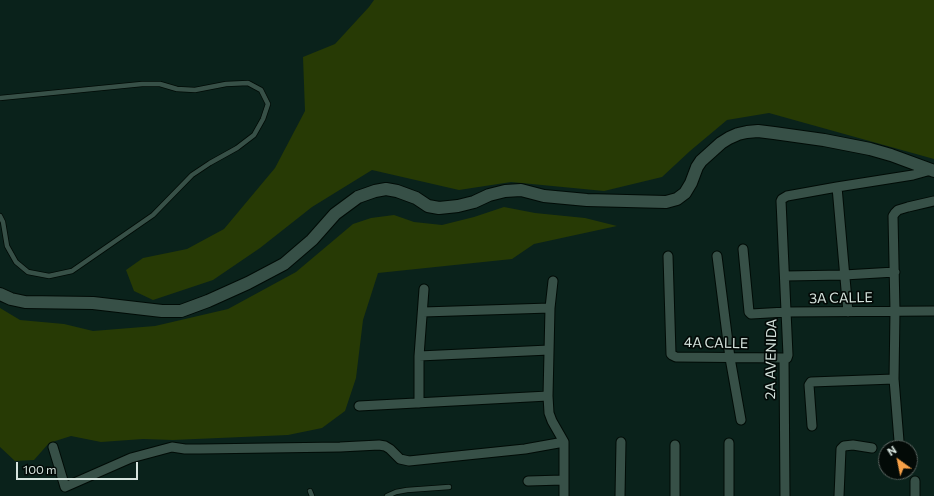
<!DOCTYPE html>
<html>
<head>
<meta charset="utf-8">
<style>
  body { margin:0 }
  #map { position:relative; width:934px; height:496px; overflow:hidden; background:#0a221b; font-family:Commissioner,sans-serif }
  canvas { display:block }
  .north { position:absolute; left:878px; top:440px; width:40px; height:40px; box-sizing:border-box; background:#030a07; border:1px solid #57615d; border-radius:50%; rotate:327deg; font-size:11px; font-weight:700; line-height:16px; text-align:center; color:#d5e3dd }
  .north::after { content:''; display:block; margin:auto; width:14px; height:18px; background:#f7a148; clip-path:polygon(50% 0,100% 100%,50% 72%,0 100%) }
  .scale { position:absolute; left:16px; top:462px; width:122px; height:18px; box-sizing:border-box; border:2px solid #d5e3dd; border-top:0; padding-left:5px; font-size:12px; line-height:14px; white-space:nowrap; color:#d5e3dd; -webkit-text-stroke:3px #030a07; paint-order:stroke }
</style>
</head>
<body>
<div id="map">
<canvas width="934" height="496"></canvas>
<div class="north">N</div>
<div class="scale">100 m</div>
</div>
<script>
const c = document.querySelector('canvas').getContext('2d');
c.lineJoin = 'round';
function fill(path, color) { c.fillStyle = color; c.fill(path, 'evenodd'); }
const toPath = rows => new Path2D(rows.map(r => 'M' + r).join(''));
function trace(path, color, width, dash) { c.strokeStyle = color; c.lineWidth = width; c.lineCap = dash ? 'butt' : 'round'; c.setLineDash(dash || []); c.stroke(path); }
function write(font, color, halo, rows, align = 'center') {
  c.font = font + ' Commissioner,sans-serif'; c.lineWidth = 3.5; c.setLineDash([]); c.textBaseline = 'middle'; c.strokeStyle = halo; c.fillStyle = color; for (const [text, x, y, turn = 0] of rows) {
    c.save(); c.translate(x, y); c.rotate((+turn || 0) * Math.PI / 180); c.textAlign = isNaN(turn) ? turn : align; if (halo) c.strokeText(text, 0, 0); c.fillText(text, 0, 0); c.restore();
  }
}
fill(toPath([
  [374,0,934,0,934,159,769,113,727,120,690,151,662,177,604,191,511,182,459,190,372,170,312,207,260,248,213,280,153,300,134,291,126,270,143,258,187,249,224,229,275,168,305,111,303,57,335,44,369,7],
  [504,207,535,213,585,218,617,226,534,244,512,259,378,273,363,320,356,378,345,411,322,428,288,435,173,440,143,439,101,442,71,436,49,443,34,460,15,461,0,447,0,308,20,320,64,324,93,331,155,326,228,309,296,272,353,224,371,218,394,215,414,222,442,225,474,217]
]), '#273a05');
const lane = toPath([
  [0,98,142,84,160,84,177,89,195,90,226,84,248,83,261,90,268,104,263,119,254,135,237,148,210,163,192,175,153,215,72,271,49,276,28,272,16,262,7,246,3,222,0,216],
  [310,491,312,496],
  [387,496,396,492,407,490,449,487]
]);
const street = toPath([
  [837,187,848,312],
  [743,249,749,312,751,314,786,312,934,311],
  [668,256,671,354,672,355,676,357,784,358],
  [717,256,730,358,741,420],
  [785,276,844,275,895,272],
  [553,281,550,308,548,396,549,413,552,421,564,442,564,496],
  [423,312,550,308],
  [419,356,549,350],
  [419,403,419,356,424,289],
  [359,406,548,396],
  [812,426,809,385,811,382,894,379],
  [899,441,894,379,895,311,893,216,895,213,898,210,908,207,934,201],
  [729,443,729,496],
  [53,447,65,487,131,458,172,447,185,449,200,449,340,447,379,445,385,446,390,449,400,459,409,461,525,449,564,442],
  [528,481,563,480],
  [915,481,915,496],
  [620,496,621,442],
  [675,496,675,445],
  [785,496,784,358,787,358,788,355,781,201,782,199,787,196,837,187,913,175,931,170],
  [839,496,841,449,844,446,853,445,872,448]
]);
const secondary = toPath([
  [0,294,11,299,25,302,93,303,162,311,181,311,208,301,248,283,284,264,312,240,335,214,358,197,375,191,386,189,397,191,416,198,428,206,439,208,458,206,474,202,489,195,505,191,521,190,544,196,587,200,666,202,677,199,685,193,691,183,697,167,701,161,721,143,729,138,738,134,747,132,758,131,774,133,824,140,870,149,891,155,934,171]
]);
trace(lane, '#000b06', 6);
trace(street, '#000b06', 11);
trace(secondary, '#000b06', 14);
trace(lane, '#375047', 4.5);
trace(street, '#375047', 9);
trace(secondary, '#375047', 12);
write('14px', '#d5e3dd', '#030a07', [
  ["3A CALLE",841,298,-1],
  ["4A CALLE",716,343,1],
  ["2A AVENIDA",771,359,-89]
]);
</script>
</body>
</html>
